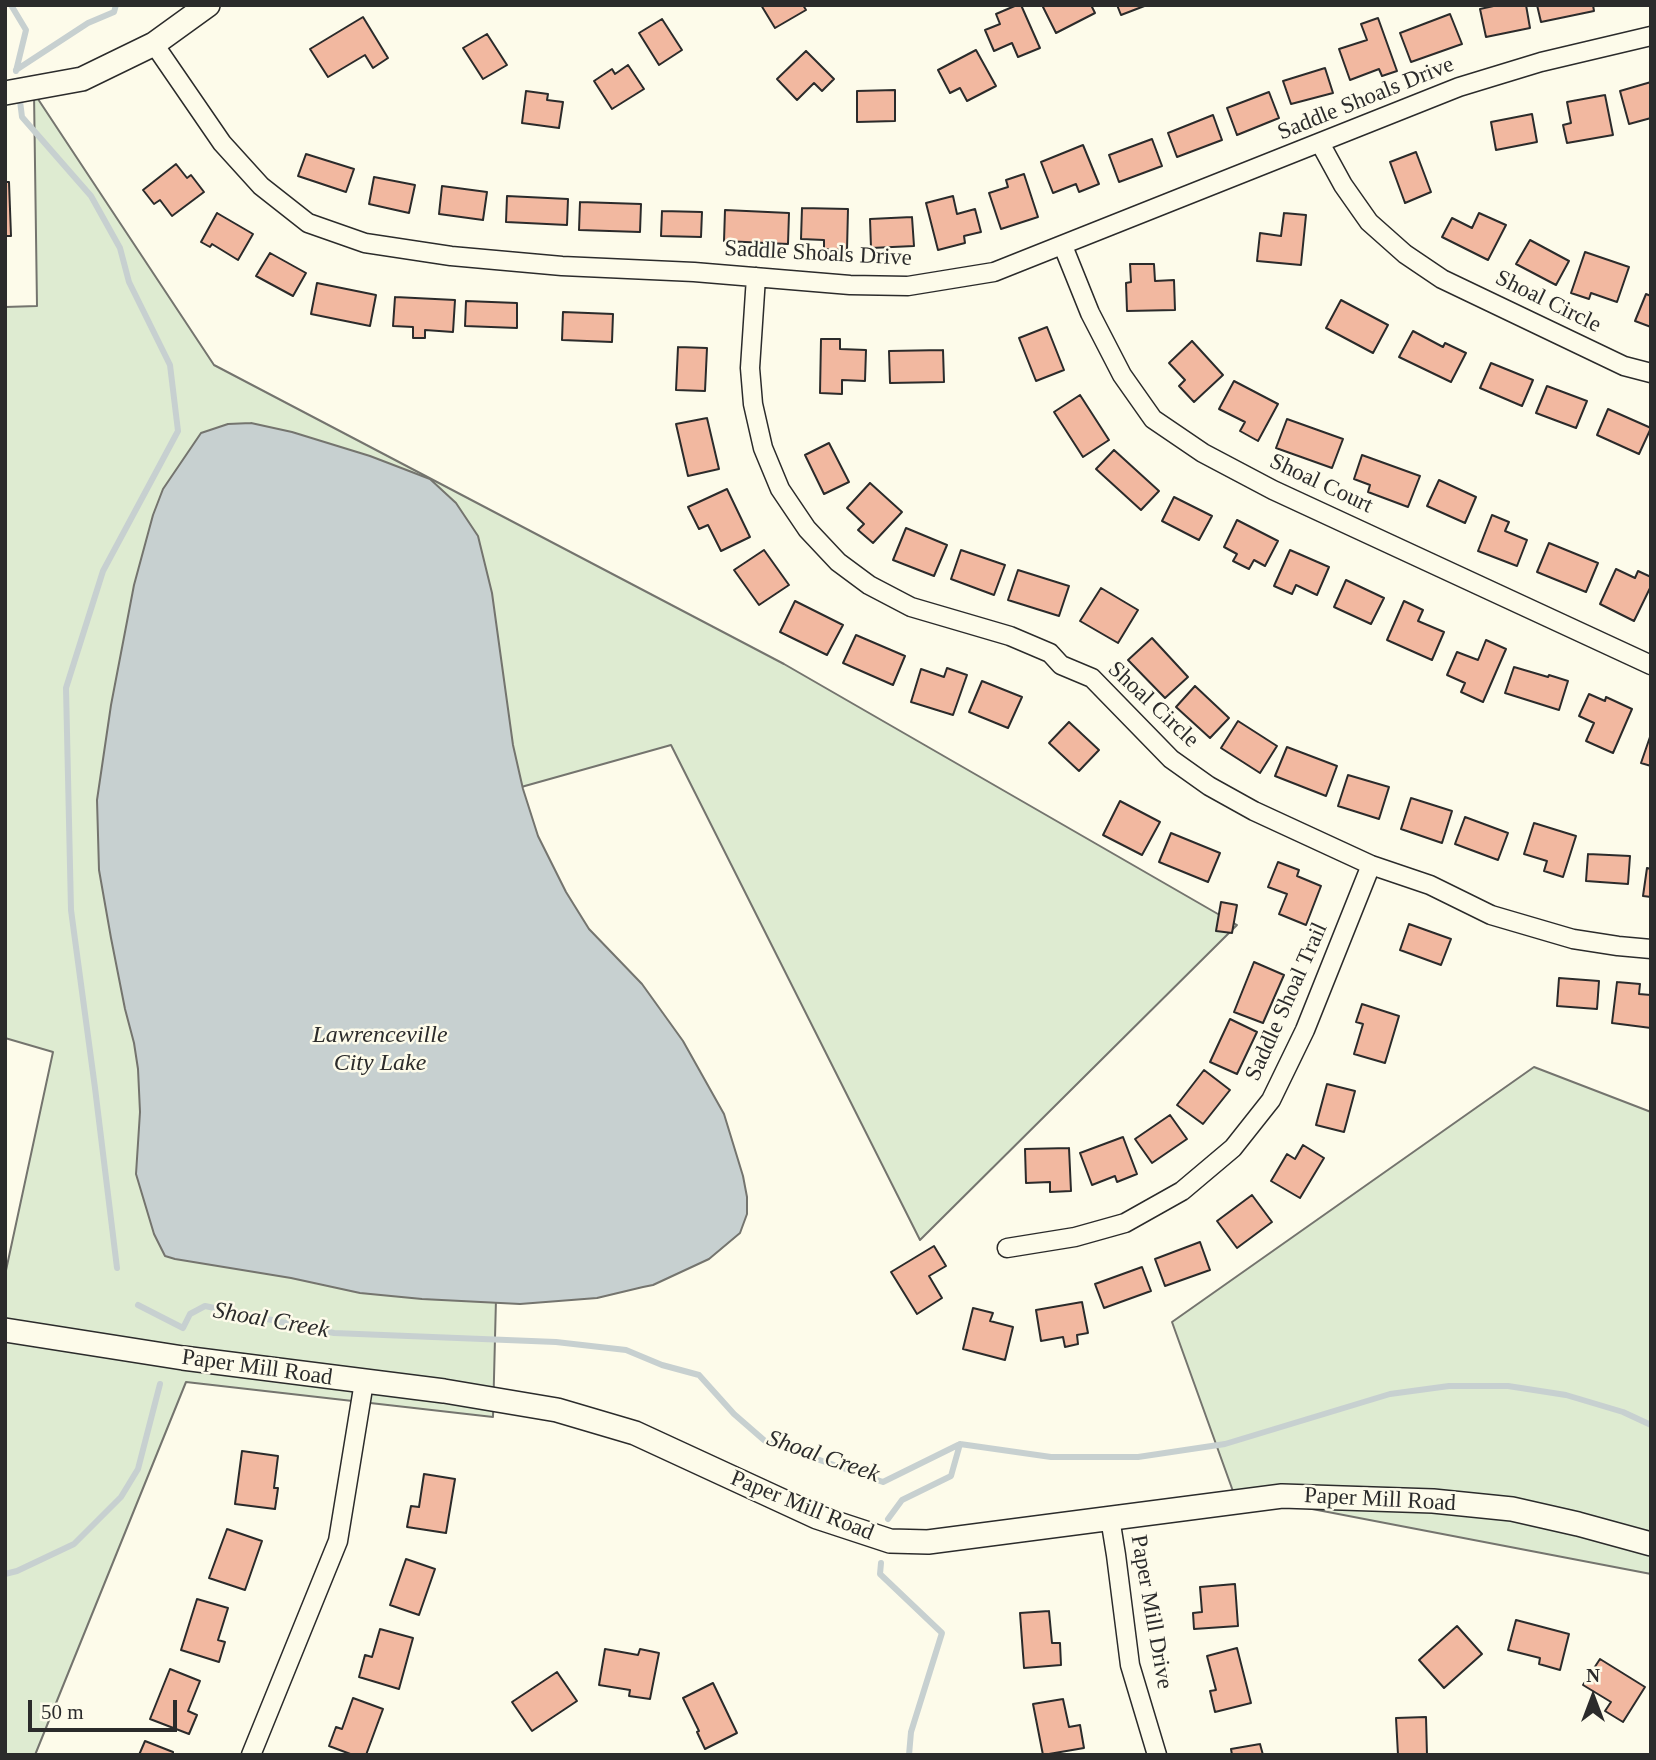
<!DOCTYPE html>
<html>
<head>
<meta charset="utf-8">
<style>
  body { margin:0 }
  #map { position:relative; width:1656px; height:1760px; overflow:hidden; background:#fdfbea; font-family:"Times New Roman",serif }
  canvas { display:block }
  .frame { position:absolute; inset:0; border:7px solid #2b2b2b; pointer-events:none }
  .north { position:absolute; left:1558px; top:1662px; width:70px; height:70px; -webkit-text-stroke:5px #fdfbea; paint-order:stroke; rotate:0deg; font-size:19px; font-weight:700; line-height:28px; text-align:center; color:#2b2b2b }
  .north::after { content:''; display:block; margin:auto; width:24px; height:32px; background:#2b2b2b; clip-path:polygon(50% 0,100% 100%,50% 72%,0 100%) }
  .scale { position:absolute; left:28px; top:1700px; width:149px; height:32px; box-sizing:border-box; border:4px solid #2b2b2b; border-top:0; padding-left:9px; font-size:21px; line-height:24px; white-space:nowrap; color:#2b2b2b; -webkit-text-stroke:5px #fdfbea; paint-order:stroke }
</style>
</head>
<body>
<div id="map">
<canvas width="1656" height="1760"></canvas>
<div class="frame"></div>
<div class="north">N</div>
<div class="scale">50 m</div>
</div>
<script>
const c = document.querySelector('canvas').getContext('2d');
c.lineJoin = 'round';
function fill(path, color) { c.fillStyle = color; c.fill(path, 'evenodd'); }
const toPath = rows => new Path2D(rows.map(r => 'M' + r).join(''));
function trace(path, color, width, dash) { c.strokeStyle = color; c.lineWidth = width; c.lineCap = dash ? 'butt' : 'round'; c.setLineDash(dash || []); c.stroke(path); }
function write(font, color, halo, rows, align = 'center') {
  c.font = font + ' "Times New Roman",serif'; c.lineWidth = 5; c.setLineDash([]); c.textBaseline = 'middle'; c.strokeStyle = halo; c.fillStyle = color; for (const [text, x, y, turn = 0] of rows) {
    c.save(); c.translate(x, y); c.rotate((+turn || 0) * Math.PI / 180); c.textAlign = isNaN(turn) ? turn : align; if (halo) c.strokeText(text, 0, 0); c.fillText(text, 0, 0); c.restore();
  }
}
const green = toPath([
  [34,93,214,365,784,664,1237,925,920,1240,671,745,318,844,496,1299,493,1417,186,1382,35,1755,5,1755,5,1275,53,1052,5,1038,5,307,37,306,34,93],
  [1534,1067,1651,1112,1651,1574,1234,1494,1172,1322,1534,1067]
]);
fill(green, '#deebd1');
trace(green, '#74746e', 2);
const water = toPath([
  [251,423,292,432,370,456,430,479,456,503,478,536,492,593,513,745,523,789,538,836,566,892,589,929,642,984,683,1041,724,1114,743,1176,747,1197,747,1214,740,1233,709,1259,653,1285,643,1287,597,1298,520,1304,422,1299,360,1293,291,1278,175,1259,165,1256,154,1234,136,1174,140,1112,138,1069,134,1043,125,1009,111,938,99,870,97,800,111,705,134,585,153,515,163,489,201,433,228,424,251,423]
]);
fill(water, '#c7d0d0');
trace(water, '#74746e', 2);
trace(toPath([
  [11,5,26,30,16,71],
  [16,70,88,23,114,12,116,5],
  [20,101,22,117,91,196,120,248,129,282,170,365,178,431,103,571,66,688,71,910,95,1088,117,1268],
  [138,1305,183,1328,190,1314,205,1306,334,1333,556,1342,626,1350,662,1365,699,1375,734,1414,765,1441,883,1482,960,1444,1051,1457,1138,1457,1225,1444,1390,1394,1449,1386,1508,1386,1566,1395,1623,1412,1651,1425],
  [888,1519,902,1500,951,1476,960,1444],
  [881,1563,880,1574,942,1633,911,1732,909,1755],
  [5,1574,17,1571,74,1544,121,1497,138,1469,160,1384]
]), '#c7d0d0', 6);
const building = toPath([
  [761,5,803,5,806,10,775,28,761,5],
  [1017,5,1021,5,1040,48,1018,57,1012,43,994,51,985,30,1000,24,996,14,1017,5],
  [1042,5,1091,5,1095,13,1056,33,1042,5],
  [1117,5,1147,5,1121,15,1117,5],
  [1498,5,1526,5,1530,28,1486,37,1480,9,1498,5],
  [1537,5,1593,5,1594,11,1541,22,1537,5],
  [1450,14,1462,44,1411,62,1400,33,1450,14],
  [363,17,388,58,373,68,365,55,328,77,310,49,363,17],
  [1378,18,1397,71,1382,76,1379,69,1350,80,1339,49,1367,40,1361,24,1378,18],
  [662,19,682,50,659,65,639,33,662,19],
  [487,34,507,65,483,79,463,48,487,34],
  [976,50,996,86,967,101,960,88,950,93,938,70,976,50],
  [806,51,834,79,822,91,814,83,797,100,777,79,806,51],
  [628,65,644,89,612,109,594,81,612,69,615,74,628,65],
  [1325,68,1333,93,1291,104,1283,81,1325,68],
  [1651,82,1651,118,1629,124,1620,91,1651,82],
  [895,90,895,121,857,122,857,91,895,90],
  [526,91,548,94,547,100,563,102,559,128,522,123,526,91],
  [1269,92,1279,118,1237,135,1227,108,1269,92],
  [1605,95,1613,135,1567,143,1563,125,1571,123,1567,102,1605,95],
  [1532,114,1537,142,1496,150,1491,122,1532,114],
  [1213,115,1222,140,1177,157,1168,133,1213,115],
  [1152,139,1162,166,1119,182,1109,155,1152,139],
  [1083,145,1099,184,1079,192,1076,184,1053,193,1041,162,1083,145],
  [1416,152,1431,192,1405,203,1390,162,1416,152],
  [306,154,354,169,346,192,298,176,306,154],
  [176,164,187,178,191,175,204,192,172,216,160,200,154,204,143,190,176,164],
  [1024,174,1038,217,1001,229,989,193,1008,187,1006,180,1024,174],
  [374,177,415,185,409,213,369,204,374,177],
  [5,182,9,182,11,236,5,236,5,182],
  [442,186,487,192,483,220,439,214,442,186],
  [507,196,568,199,567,225,506,222,507,196],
  [953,196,957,214,975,209,981,232,964,236,965,243,938,250,926,203,953,196],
  [580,202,641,204,640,232,579,230,580,202],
  [802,208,848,209,847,250,824,249,824,240,801,239,802,208],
  [725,210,789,213,788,244,724,241,725,210],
  [662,211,702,212,701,237,661,236,662,211],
  [217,213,253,234,238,260,212,244,210,247,201,242,217,213],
  [1284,213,1306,215,1301,265,1257,261,1260,233,1281,236,1284,213],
  [1479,213,1506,225,1488,260,1442,237,1452,218,1472,228,1479,213],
  [912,217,914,246,871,248,870,219,912,217],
  [1530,240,1569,261,1556,285,1516,264,1530,240],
  [1585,252,1629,267,1617,302,1591,293,1589,299,1571,293,1585,252],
  [270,253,306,273,293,296,256,276,270,253],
  [1130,264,1154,264,1155,281,1174,280,1175,310,1127,311,1126,283,1131,282,1130,264],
  [317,283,376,295,370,326,311,314,317,283],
  [1646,294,1651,296,1651,327,1635,321,1646,294],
  [395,297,455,300,453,332,425,330,425,338,413,338,413,327,393,326,395,297],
  [1341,300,1388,325,1373,353,1326,328,1341,300],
  [466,301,517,303,517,328,465,326,466,301],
  [563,312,613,314,612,342,562,340,563,312],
  [1047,327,1064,370,1036,381,1019,338,1047,327],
  [1413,331,1443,347,1445,343,1466,353,1451,382,1399,357,1413,331],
  [821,339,840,339,840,349,866,350,865,381,842,380,842,394,820,393,821,339],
  [1192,341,1223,375,1194,402,1179,386,1185,380,1169,363,1192,341],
  [678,347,707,348,705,391,676,390,678,347],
  [943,350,944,382,890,383,889,351,943,350],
  [1491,363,1533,380,1522,406,1480,388,1491,363],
  [1234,381,1278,404,1258,441,1240,431,1245,422,1219,409,1234,381],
  [1547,386,1587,401,1576,428,1536,413,1547,386],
  [1080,395,1109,440,1083,457,1054,412,1080,395],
  [1608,409,1651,428,1639,454,1597,435,1608,409],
  [707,418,719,469,688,476,676,424,707,418],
  [1287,419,1343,439,1332,468,1276,448,1287,419],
  [829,443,849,482,824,494,805,455,829,443],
  [1114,450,1159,491,1141,510,1096,469,1114,450],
  [1362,455,1420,476,1408,507,1368,492,1370,485,1354,479,1362,455],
  [1439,480,1476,497,1465,523,1427,506,1439,480],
  [870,483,902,512,873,543,858,530,864,524,847,508,870,483],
  [727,489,750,537,721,551,708,525,699,529,688,507,727,489],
  [1174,497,1212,516,1199,540,1162,521,1174,497],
  [1492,515,1509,522,1505,531,1527,540,1517,566,1478,551,1492,515],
  [1237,520,1278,541,1265,566,1254,560,1249,569,1233,561,1237,554,1224,547,1237,520],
  [906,528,947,545,934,576,893,560,906,528],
  [1549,543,1598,563,1586,592,1537,572,1549,543],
  [764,550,789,585,759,605,734,570,764,550],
  [961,550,1005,565,994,595,951,579,961,550],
  [1290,550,1329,567,1317,595,1296,585,1292,594,1274,586,1290,550],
  [1616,569,1635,578,1638,571,1651,577,1651,586,1634,621,1600,604,1616,569],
  [1018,570,1069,586,1059,616,1008,600,1018,570],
  [1346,580,1384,598,1371,624,1334,607,1346,580],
  [1101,588,1138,610,1118,643,1080,621,1101,588],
  [795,601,843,625,827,655,780,632,795,601],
  [1404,601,1423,610,1418,621,1444,632,1432,660,1387,640,1404,601],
  [856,635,905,656,893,685,843,663,856,635],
  [1152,638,1188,677,1165,698,1128,660,1152,638],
  [1486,640,1506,649,1483,702,1461,692,1465,683,1447,675,1457,652,1478,660,1486,640],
  [1514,667,1548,677,1549,675,1568,681,1559,710,1505,693,1514,667],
  [947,668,967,675,953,715,911,702,921,669,944,677,947,668],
  [982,681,1022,697,1008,728,969,712,982,681],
  [1195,686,1229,718,1210,738,1176,707,1195,686],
  [1589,694,1605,701,1606,697,1632,709,1613,753,1586,741,1594,723,1579,716,1589,694],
  [1238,721,1277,746,1260,773,1221,748,1238,721],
  [1069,722,1099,750,1079,771,1049,743,1069,722],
  [1651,734,1651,766,1641,763,1651,734],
  [1287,747,1337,766,1326,796,1275,776,1287,747],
  [1348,775,1389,787,1379,819,1338,806,1348,775],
  [1411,798,1452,811,1442,843,1401,829,1411,798],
  [1120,801,1160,822,1142,855,1103,835,1120,801],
  [1465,817,1508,833,1498,860,1455,844,1465,817],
  [1534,823,1576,836,1563,877,1544,871,1547,861,1524,854,1534,823],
  [1171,833,1220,853,1208,882,1159,862,1171,833],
  [1588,854,1630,856,1628,884,1586,881,1588,854],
  [1278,862,1299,870,1297,876,1321,886,1306,925,1279,914,1287,894,1268,887,1278,862],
  [1647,868,1651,869,1651,897,1643,896,1647,868],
  [1221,902,1237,905,1232,933,1216,931,1221,902],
  [1409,924,1451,939,1441,965,1400,950,1409,924],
  [1254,962,1284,975,1263,1023,1234,1012,1254,962],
  [1559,978,1599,981,1597,1009,1557,1006,1559,978],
  [1617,982,1640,984,1639,994,1651,995,1651,1028,1612,1023,1617,982],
  [1362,1004,1399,1016,1385,1063,1354,1054,1363,1024,1356,1022,1362,1004],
  [1230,1019,1257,1032,1237,1074,1210,1062,1230,1019],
  [1204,1070,1230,1090,1203,1124,1177,1105,1204,1070],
  [1327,1084,1355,1091,1344,1132,1316,1125,1327,1084],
  [1170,1115,1187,1139,1152,1163,1135,1139,1170,1115],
  [1123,1137,1137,1174,1117,1182,1115,1176,1092,1185,1080,1153,1123,1137],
  [1303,1145,1324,1158,1300,1198,1271,1181,1287,1154,1295,1159,1303,1145],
  [1069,1148,1071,1191,1050,1192,1050,1182,1026,1183,1025,1149,1069,1148],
  [1252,1195,1272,1222,1237,1248,1217,1221,1252,1195],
  [1200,1242,1210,1270,1165,1286,1155,1259,1200,1242],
  [934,1246,946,1266,929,1276,942,1298,917,1314,891,1272,934,1246],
  [1142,1267,1151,1291,1104,1308,1095,1284,1142,1267],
  [1082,1302,1088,1333,1077,1335,1078,1344,1065,1347,1063,1337,1041,1341,1036,1310,1082,1302],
  [973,1308,993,1313,990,1321,1013,1327,1005,1360,963,1349,973,1308],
  [242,1451,278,1456,274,1488,278,1488,275,1509,235,1504,242,1451],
  [424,1474,455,1479,446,1533,407,1527,411,1506,419,1507,424,1474],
  [227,1529,262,1541,245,1590,209,1578,227,1529],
  [406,1559,435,1569,419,1615,390,1605,406,1559],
  [1235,1584,1238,1626,1194,1629,1193,1613,1202,1612,1200,1587,1235,1584],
  [197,1599,228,1608,218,1640,225,1642,219,1662,181,1650,197,1599],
  [1049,1611,1052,1643,1060,1643,1061,1665,1024,1668,1020,1613,1049,1611],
  [1516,1620,1569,1634,1560,1670,1539,1664,1540,1658,1508,1650,1516,1620],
  [1457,1626,1482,1654,1444,1688,1419,1660,1457,1626],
  [380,1629,413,1638,399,1689,359,1677,365,1655,372,1657,380,1629],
  [1237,1648,1251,1703,1215,1712,1210,1691,1216,1690,1207,1656,1237,1648],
  [605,1649,638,1655,640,1649,659,1653,650,1699,629,1696,630,1690,599,1685,605,1649],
  [1600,1659,1645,1687,1623,1722,1605,1711,1611,1702,1583,1685,1600,1659],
  [170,1669,200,1681,188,1711,197,1715,189,1734,150,1719,170,1669],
  [557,1672,577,1701,532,1731,512,1702,557,1672],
  [713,1683,737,1733,705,1749,697,1732,699,1731,683,1698,713,1683],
  [353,1698,383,1709,366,1755,353,1755,329,1746,336,1727,342,1729,353,1698],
  [1063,1699,1069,1727,1080,1725,1084,1748,1043,1755,1033,1704,1063,1699],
  [1426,1717,1427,1755,1398,1755,1396,1718,1426,1717],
  [145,1741,173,1752,173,1755,139,1755,145,1741],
  [1260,1744,1263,1755,1232,1755,1231,1749,1260,1744]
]);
fill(building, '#f2b8a0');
trace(building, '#2b2b2b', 2);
const minor = toPath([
  [154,44,222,143,261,186,308,223,365,243,451,256,562,266,694,272,850,285,908,286,994,272,1459,87,1541,62,1651,36],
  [1320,143,1343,185,1369,222,1405,254,1442,279,1624,366,1651,373],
  [1063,246,1090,313,1122,375,1153,419,1203,453,1273,490,1651,665],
  [756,277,750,368,753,404,763,448,780,489,807,529,838,562,869,585,911,607,1010,636,1050,653,1061,665,1092,678,1171,759,1209,786,1254,811,1371,865,1430,885,1491,915,1573,939,1618,946,1651,949],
  [1007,1248,1075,1237,1125,1223,1182,1191,1233,1148,1271,1100,1305,1030,1371,865],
  [1110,1518,1116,1555,1130,1665,1157,1755],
  [251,1755,338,1541,364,1382]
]);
const tertiary = toPath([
  [5,93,82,79,154,44,208,5],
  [5,1330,183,1358,444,1391,557,1410,635,1433,817,1517,890,1541,928,1542,1282,1496,1433,1501,1512,1509,1578,1524,1651,1544]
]);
trace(minor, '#2b2b2b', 21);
trace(tertiary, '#2b2b2b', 26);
trace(minor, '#fdfbea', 18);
trace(tertiary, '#fdfbea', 23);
write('23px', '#2b2b2b', '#fdfbea', [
  ["Saddle Shoals Drive",1366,99,-22],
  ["Saddle Shoals Drive",818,254,3],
  ["Shoal Circle",1548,302,26],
  ["Shoal Court",1321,484,25],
  ["Shoal Circle",1153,705,43],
  ["Saddle Shoal Trail",1287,1002,-66],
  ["Paper Mill Road",257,1368,8],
  ["Paper Mill Road",1380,1500,3],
  ["Paper Mill Road",802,1506,22],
  ["Paper Mill Drive",1151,1612,80]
]);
write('italic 24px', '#2b2b2b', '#fdfbea', [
  ["Lawrenceville",380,1036],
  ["City Lake",380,1064],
  ["Shoal Creek",271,1321,10],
  ["Shoal Creek",823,1457,19]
]);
</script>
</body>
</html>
